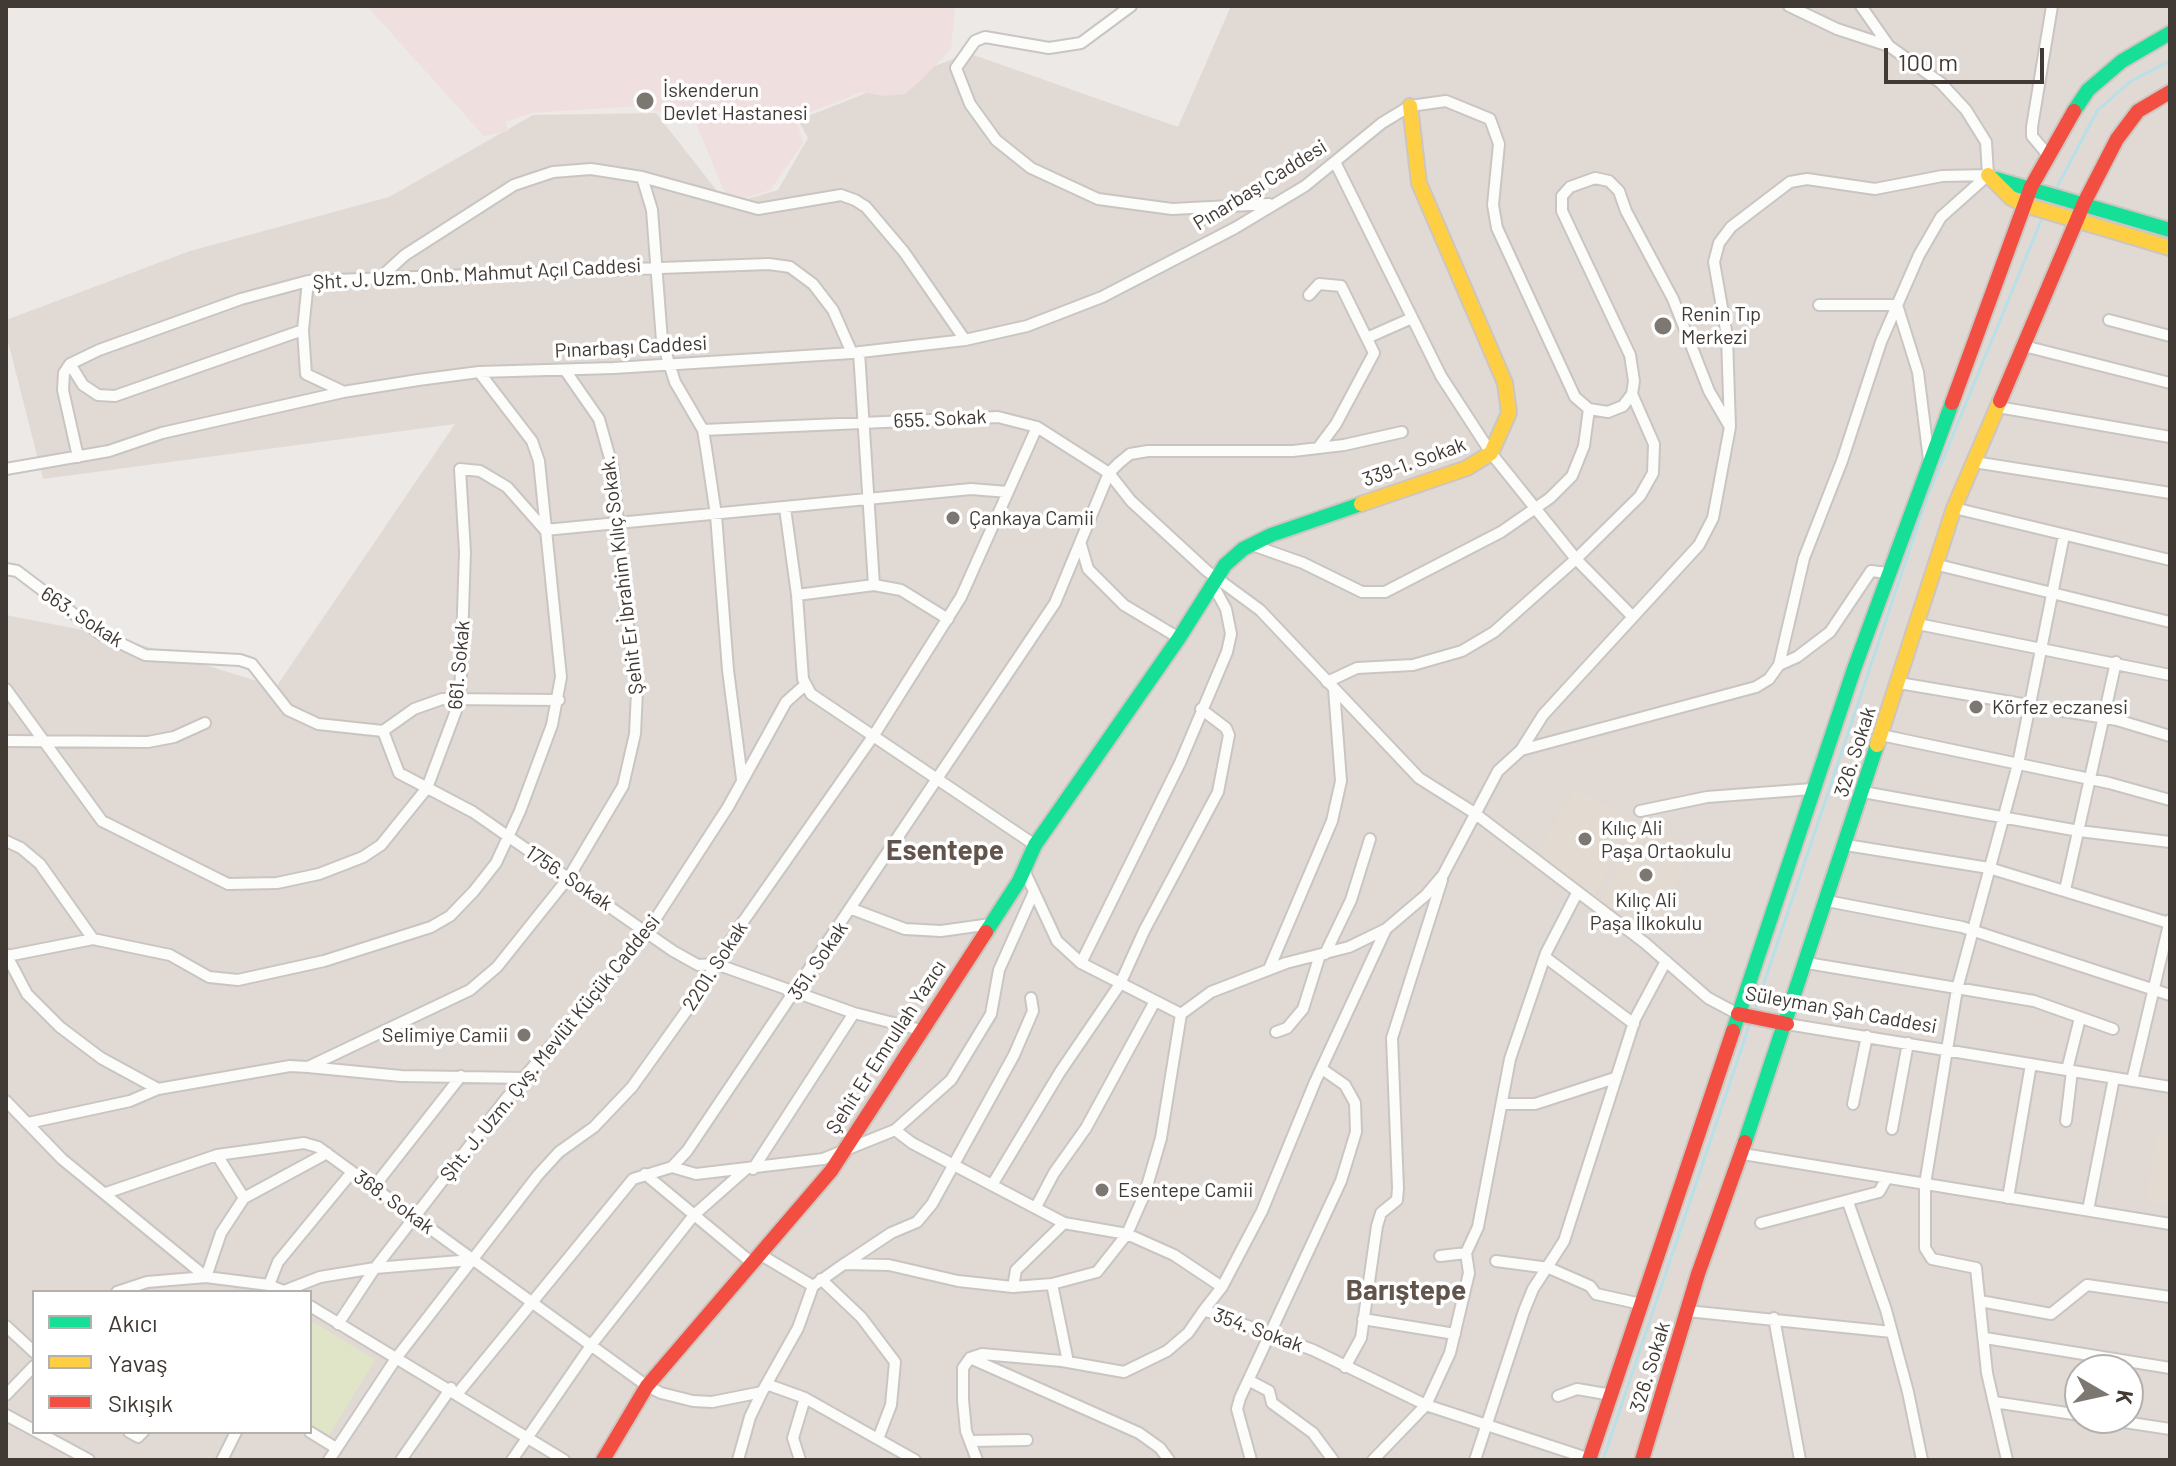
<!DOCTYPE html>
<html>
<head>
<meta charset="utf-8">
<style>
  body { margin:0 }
  #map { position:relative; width:2176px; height:1466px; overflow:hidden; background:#ede9e6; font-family:Barlow,sans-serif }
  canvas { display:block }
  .frame { position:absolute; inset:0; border:8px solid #413934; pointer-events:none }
  .legend { position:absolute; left:32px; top:1290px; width:280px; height:144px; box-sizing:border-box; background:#fff; border:2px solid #b3b0ae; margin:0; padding:10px 14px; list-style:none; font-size:24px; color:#413934 }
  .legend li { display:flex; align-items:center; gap:16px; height:40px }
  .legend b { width:40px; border:2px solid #b3b0ae }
  .north { position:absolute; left:2064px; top:1354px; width:80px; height:80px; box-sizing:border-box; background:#fff; border:2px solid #b3b0ae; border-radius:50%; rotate:99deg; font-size:22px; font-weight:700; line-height:32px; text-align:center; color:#413934 }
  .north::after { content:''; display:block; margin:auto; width:28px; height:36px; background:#7d7772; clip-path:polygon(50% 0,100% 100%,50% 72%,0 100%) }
  .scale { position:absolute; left:1884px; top:48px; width:160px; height:36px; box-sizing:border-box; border:4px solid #413934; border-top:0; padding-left:10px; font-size:24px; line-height:28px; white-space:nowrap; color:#413934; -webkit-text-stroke:6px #fff; paint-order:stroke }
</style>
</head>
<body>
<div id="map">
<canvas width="2176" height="1466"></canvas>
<div class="frame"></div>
<ul class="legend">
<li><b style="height:10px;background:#16e098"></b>Akıcı</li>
<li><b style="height:10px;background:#ffcf43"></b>Yavaş</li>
<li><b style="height:10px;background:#f24e42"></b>Sıkışık</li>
</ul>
<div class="north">K</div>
<div class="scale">100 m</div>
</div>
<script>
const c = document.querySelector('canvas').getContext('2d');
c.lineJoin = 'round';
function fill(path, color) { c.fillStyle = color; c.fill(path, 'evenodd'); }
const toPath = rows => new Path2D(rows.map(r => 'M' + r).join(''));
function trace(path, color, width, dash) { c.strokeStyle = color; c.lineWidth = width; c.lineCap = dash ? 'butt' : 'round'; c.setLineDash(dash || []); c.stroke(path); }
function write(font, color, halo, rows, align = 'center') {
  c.font = font + ' Barlow,sans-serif'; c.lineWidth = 7; c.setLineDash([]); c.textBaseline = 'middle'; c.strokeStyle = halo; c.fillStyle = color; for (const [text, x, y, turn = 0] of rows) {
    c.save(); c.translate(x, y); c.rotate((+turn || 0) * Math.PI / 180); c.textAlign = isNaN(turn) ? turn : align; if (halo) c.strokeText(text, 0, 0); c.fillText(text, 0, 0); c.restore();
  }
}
fill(toPath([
  [1231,6,2170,6,2170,1460,6,1460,6,615,113,636,276,687,455,424,43,479,6,334,6,320,190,251,389,197,533,115,656,113,728,205,778,190,808,138,798,120,968,53,1178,127],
  [34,1292,310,1292,310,1432,34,1432],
  [2080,1370,2128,1370,2128,1418,2080,1418]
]), '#e1dad4');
fill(toPath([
  [1575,788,1635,822,1594,896,1535,856],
  [1641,822,1693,849,1652,929,1600,902],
  [2157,1134,2170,1136,2170,1206,2145,1202]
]), '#e3dad2');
fill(toPath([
  [367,6,955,6,951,49,920,81,905,94,884,96,862,92,796,118,803,143,770,190,743,199,727,198,695,121,638,106,531,113,505,122,509,131,484,136],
  [1670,313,1677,329,1656,339,1649,323]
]), '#efdfdf');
fill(toPath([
  [310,1320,375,1360,328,1437,310,1426]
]), '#e0e5c8');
trace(toPath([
  [2055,191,2097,111,2131,81,2170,61],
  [1754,1013,1927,498,2043,216],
  [1603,1460,1751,1020]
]), '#b9e0e8', 3);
const street = toPath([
  [1131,6,1081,43,1049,48,985,37,975,41,956,68,970,104,996,140,1031,168,1098,199,1172,209,1269,204],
  [1789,6,1837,29,1889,46],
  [1861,6,1889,46,1941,83,1966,110,1986,142,1988,175],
  [2047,154,2032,136,2032,127,2052,6],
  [1336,164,1441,376,1491,453,1576,559,1633,617],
  [382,276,405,255,514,185,553,172,591,169,642,177],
  [308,281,303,330,306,374,342,391],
  [1309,295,1319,284,1341,286,1374,353,1336,424,1318,448],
  [1819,305,1897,305,1918,372,1929,460],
  [2109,320,2170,336],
  [1369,337,1412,318],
  [2024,346,2170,383],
  [859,352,874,585],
  [70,364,83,385,98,395,115,396,303,330],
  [1998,407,2170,437],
  [703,430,998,417,1037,427,1109,473,1131,501,1207,571,1260,610,1419,778,1473,812,1645,943,1708,998,1738,1014],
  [78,457,63,390,64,373,70,364,99,350,241,299,308,281,769,264,790,267,813,284,833,310,852,353],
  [1974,462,2170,493],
  [6,469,109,451,162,433,343,392,418,380,479,372,614,368,852,353,965,340,1027,326,1102,297,1235,228,1305,186,1382,123,1410,106,1446,101,1490,119,1499,144,1493,205,1497,228,1575,397,1589,409,1608,412,1623,406,1632,394,1634,381,1630,355,1562,211,1562,196,1570,187,1595,178,1609,181,1619,191,1626,211,1673,299,1709,391,1730,427,1727,336,1714,262,1719,243,1731,227,1790,182,1807,179,1875,189,1942,176,1988,175],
  [785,508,797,595,803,679,811,694,1035,845],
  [1954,508,2170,560],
  [1081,545,1088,569,1124,605,1179,638],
  [1252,545,1303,563,1362,592,1385,592,1501,532,1550,498,1572,476,1584,446,1589,409],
  [1938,565,2170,622],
  [6,569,17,571,99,633,145,655,240,660,252,664,288,710,318,724,383,731,414,709,442,699,559,700],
  [797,595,874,585,901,590,948,619],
  [1918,624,2170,675],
  [1779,665,1797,657,1830,632,1871,571,1888,573],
  [1327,682,1357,668,1413,665,1462,651,1494,632,1576,559,1640,496,1653,473,1654,444,1632,394],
  [1899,683,2117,720,2170,736],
  [6,689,102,821,228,884,277,883,319,874,363,857,381,845,427,788,460,700,465,552,460,469,480,471,507,487,545,530,971,489,1008,492],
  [383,731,399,773,473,812,673,951,698,965,716,964,854,1013,921,1030],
  [1881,735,2109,783,2170,800],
  [6,741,148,742,174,737,205,723],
  [1521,750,1543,715,1699,545,1713,518,1730,427],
  [742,779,728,670,716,515,706,448,703,430,675,382,662,341,652,210,642,177,758,209,841,195,855,200,866,207,904,252,965,340],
  [1863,792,2079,831,2170,842],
  [1640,811,1707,797,1812,789],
  [6,841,21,848,40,864,93,939],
  [1846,845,1989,868,2169,923],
  [1024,870,1057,941,1081,963,1181,1014],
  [2065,890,2116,662],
  [1827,901,1962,927,2170,995],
  [852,909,905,929,941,931,991,924],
  [6,954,27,994,60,1027,101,1058,158,1089],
  [1325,954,1351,900,1370,839],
  [7,956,93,939,170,955,209,977,238,980,324,961,431,927,450,916,474,891,496,863,520,811,552,725,561,677,539,461,532,441,479,372],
  [1545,957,1634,1024],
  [1081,963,1180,763,1227,652,1231,634,1226,609,1212,583],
  [1807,963,2034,1001,2113,1029],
  [1269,969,1332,821,1341,781,1334,689],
  [1787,1024,2170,1087],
  [1276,1032,1287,1028,1303,1009,1320,955],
  [308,1067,401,1076,525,1078],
  [2067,1070,2080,1018],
  [2132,1081,2170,920],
  [6,1101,62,1159,206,1277,221,1233,244,1198,327,1153],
  [1502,1104,1535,1104,1615,1078],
  [1853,1104,1867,1036],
  [2066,1121,2072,1071],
  [28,1123,130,1101,158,1089,290,1066,308,1067,470,990,497,967,569,877,623,786,635,734,637,691,626,611,613,469,599,419,565,370],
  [1892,1129,1908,1043],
  [895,1130,912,1143,1064,1223,1127,1234,1174,1255,1222,1287,1204,1310,1313,1350,1426,1405,1590,1459],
  [1743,1154,2170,1224],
  [217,1155,244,1198],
  [672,1167,696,1174,823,1159,895,1130,951,1080,991,1014,999,970,1033,894],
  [753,1169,854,1013],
  [645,1174,752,1263],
  [992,1185,1060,1072,1120,984,1144,931,1218,792,1229,735,1226,728,1201,709],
  [373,1188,461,1076],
  [106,1193,217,1155,304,1143,318,1147,647,1386,661,1393,693,1401,712,1402,762,1392,798,1328,813,1286,844,1264,889,1265,958,1281,1013,1287,1052,1284,1097,1272,1127,1234,1145,1193,1161,1138,1181,1014,1211,992,1286,963,1349,947,1386,929,1426,895,1443,875,1498,771,1521,750,1756,687,1769,679,1779,665,1804,558,1842,461,1881,342,1919,255,1941,217,1987,176],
  [2008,1198,2031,1064],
  [1848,1202,1886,1310,1908,1392,1922,1460],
  [1036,1207,1054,1173,1086,1128,1154,1003],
  [2088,1210,2114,1078],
  [1761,1223,1879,1192,1887,1178],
  [1466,1253,1478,1227,1510,1059,1546,953,1576,895],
  [761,1255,813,1286],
  [1440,1256,1466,1253],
  [1496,1261,1549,1268,1590,1286,1596,1294,1641,1304],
  [846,1263,891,1233,917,1222,932,1204,1014,1055,1033,1011,1031,998],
  [821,1279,861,1317,895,1362,891,1405,878,1439],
  [1052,1284,1068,1362],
  [269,1285,278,1262,352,1172],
  [1013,1287,1016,1270,1064,1223],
  [1222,1287,1262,1211,1315,1082,1386,929],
  [284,1291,320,1277,375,1268,472,1260],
  [117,1292,147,1282,206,1277,269,1285,286,1292],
  [1980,1301,2051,1314,2087,1285,2170,1297],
  [310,1306,564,1460],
  [1687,1311,1892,1332],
  [1774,1318,1800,1460],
  [1363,1319,1455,1334],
  [338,1324,375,1268,505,1100,647,932,728,807,786,702,805,685],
  [6,1326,34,1352],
  [1985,1338,2170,1368],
  [970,1358,1139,1433,1160,1448,1169,1460],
  [1345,1367,1361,1338,1377,1226,1381,1213,1397,1200,1398,1188,1392,1038,1442,880],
  [1250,1381,1269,1391,1272,1403,1313,1433,1333,1460],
  [769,1385,805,1398,915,1460],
  [458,1393,633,1179,672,1167,687,1151,1055,603,1109,473,1119,463,1130,454,1148,451,1293,451,1344,445,1402,432],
  [6,1395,34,1366],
  [1558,1396,1577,1389,1612,1395],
  [1994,1402,2080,1415],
  [6,1415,89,1460],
  [2098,1418,2170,1429],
  [129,1432,138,1437,143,1432],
  [310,1432,336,1448],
  [970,1441,1027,1440],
  [222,1460,236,1432],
  [329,1460,397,1357,538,1175,559,1152,594,1127,632,1087,687,1010,740,926,874,735,961,597,1037,427],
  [401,1460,451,1388],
  [512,1460,592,1344,694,1215,745,1170],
  [738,1460,750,1417,762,1392],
  [800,1460,793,1438,805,1398],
  [977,1460,966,1431,963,1400,963,1368,970,1358,982,1354,1062,1361,1124,1372,1167,1351,1188,1333,1204,1310],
  [1251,1460,1237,1409,1240,1398,1341,1181,1356,1132,1355,1103,1345,1085,1322,1069],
  [1373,1460,1426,1405,1450,1353,1469,1273,1466,1253],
  [1475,1460,1524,1311,1533,1289,1564,1241,1635,1019,1666,961],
  [2007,1460,1987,1373,1976,1268,1932,1259,1925,1248,1925,1184,1957,989,2018,764,2064,535]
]);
const fast = toPath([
  [2074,111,2088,90,2122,61,2170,33],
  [1996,179,2170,230],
  [986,932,1019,881,1035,845,1179,638,1225,565,1243,549,1271,535,1361,504],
  [1733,1031,1854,669,1952,403],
  [1745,1142,1877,745]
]);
const slow = toPath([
  [1988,175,2011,198,2025,205,2170,248],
  [1361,504,1467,468,1491,453,1509,413,1505,383,1419,183,1410,106],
  [1877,745,1954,508,2000,401]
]);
const jam = toPath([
  [2000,401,2084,203,2117,139,2138,111,2170,92],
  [1952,403,2031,187,2074,111],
  [1738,1014,1787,1024],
  [603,1460,647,1386,831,1171,986,932],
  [1589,1460,1733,1031],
  [1642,1460,1698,1274,1745,1142]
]);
trace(street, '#c9c5c2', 14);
trace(fast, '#cdc6c0', 18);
trace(slow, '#cdc6c0', 18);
trace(jam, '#cdc6c0', 18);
trace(street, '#fcfcfb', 10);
trace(fast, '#16e098', 14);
trace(slow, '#ffcf43', 14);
trace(jam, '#f24e42', 14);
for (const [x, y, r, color] of [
  [645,101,10,"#7d7772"],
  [1663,326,10,"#7d7772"],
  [953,518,8,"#7d7772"],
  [1976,707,8,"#7d7772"],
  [1585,839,8,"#7d7772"],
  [1646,875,8,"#7d7772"],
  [524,1035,8,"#7d7772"],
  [1102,1190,8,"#7d7772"]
]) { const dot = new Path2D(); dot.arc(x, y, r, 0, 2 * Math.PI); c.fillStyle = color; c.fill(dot); trace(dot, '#fff', 3); }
write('20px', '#413934', '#fff', [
  ["İskenderun",663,90],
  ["Devlet Hastanesi",663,113],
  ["Renin Tıp",1681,314],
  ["Merkezi",1681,337],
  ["Çankaya Camii",969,518],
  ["Körfez eczanesi",1992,707],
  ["Kılıç Ali",1601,828],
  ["Paşa Ortaokulu",1601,851],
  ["Kılıç Ali",1646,900,"center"],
  ["Paşa İlkokulu",1646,923,"center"],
  ["Selimiye Camii",508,1035,"right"],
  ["Esentepe Camii",1118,1190]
], 'left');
write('20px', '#413934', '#fff', [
  ["Pınarbaşı Caddesi",1260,185,-32],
  ["Şht. J. Uzm. Onb. Mahmut Açıl Caddesi",477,274,-3],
  ["Pınarbaşı Caddesi",631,347,-3],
  ["655. Sokak",940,419,-3],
  ["339-1. Sokak",1414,462,-20],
  ["Şehit Er İbrahim Kılıç Sokak.",622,575,-97],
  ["663. Sokak",82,617,33],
  ["661. Sokak",459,665,-85],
  ["326. Sokak",1855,752,-72],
  ["1756. Sokak",569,878,34],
  ["351. Sokak",818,961,-56],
  ["2201. Sokak",715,966,-57],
  ["Süleyman Şah Caddesi",1841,1010,10],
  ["Şehit Er Emrullah Yazıcı",886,1047,-57],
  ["Şht. J. Uzm. Çvş. Mevlüt Küçük Caddesi",550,1048,-51],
  ["368. Sokak",394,1202,36],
  ["354. Sokak",1258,1330,20],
  ["326. Sokak",1650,1367,-73]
]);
write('bold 28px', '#63554c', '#fff', [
  ["Esentepe",945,851],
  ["Barıştepe",1406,1291]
]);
</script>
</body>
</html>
